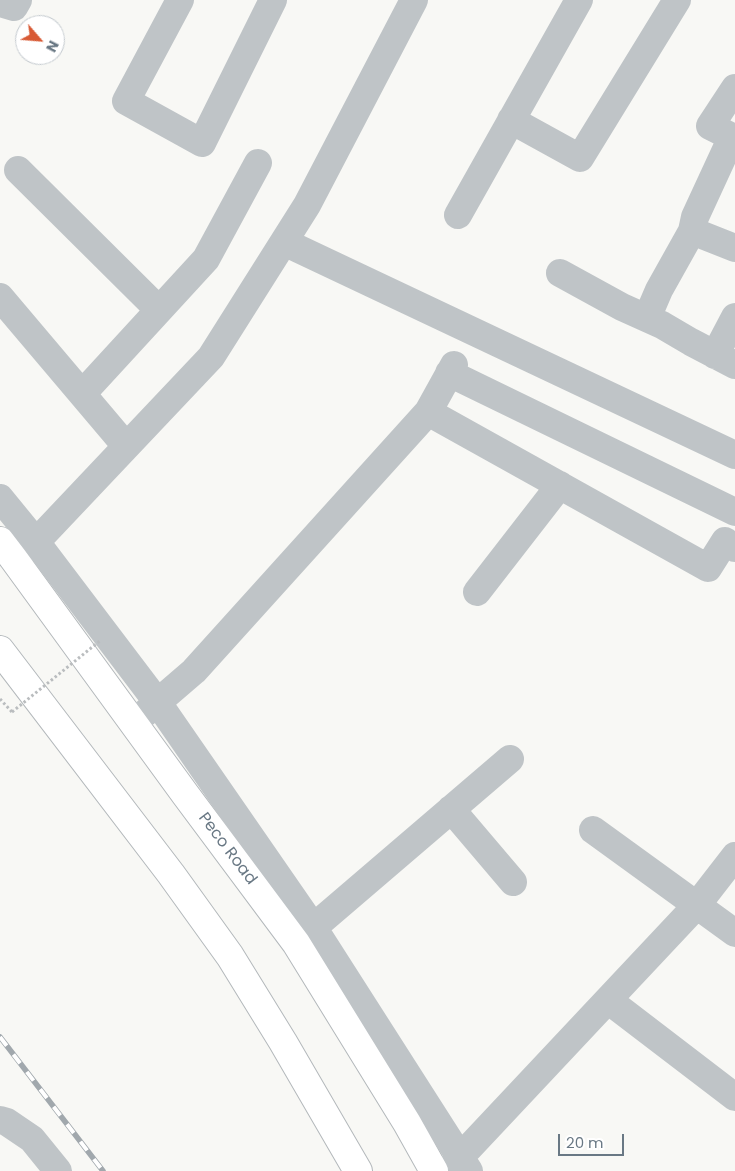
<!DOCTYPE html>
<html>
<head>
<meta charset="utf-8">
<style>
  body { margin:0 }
  #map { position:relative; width:735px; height:1171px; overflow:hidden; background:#f8f8f5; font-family:Poppins,sans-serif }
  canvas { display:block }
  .north { position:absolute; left:15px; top:15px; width:50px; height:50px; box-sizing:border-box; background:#fff; border:1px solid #c3c9ce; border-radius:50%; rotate:117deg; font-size:14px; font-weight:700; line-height:20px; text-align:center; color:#697884 }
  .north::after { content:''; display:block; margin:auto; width:18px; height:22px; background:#d85a35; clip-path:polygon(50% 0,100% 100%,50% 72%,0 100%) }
  .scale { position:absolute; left:558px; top:1134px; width:66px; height:22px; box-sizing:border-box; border:2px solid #697884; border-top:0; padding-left:6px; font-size:15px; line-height:18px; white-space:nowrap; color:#697884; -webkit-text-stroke:4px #fff; paint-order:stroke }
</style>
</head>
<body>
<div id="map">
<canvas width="735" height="1171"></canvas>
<div class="north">N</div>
<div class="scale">20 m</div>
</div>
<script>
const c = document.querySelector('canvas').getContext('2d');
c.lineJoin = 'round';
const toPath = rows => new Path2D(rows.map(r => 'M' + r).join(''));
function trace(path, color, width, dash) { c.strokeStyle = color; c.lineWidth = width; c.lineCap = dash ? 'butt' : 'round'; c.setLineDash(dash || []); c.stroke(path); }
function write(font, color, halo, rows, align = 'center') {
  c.font = font + ' Poppins,sans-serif'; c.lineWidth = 5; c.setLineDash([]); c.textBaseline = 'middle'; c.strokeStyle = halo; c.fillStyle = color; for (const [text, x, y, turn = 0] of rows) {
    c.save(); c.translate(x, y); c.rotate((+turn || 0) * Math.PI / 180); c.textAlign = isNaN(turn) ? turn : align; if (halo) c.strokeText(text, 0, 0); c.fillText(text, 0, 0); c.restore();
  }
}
const major = toPath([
  [0,541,13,558,185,794,296,943,407,1123,434,1171],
  [0,650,171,874,230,956,283,1042,358,1171]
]);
trace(major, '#b3b8bb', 30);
trace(toPath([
  [0,699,12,712]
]), '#babdbf', 3, [2.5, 2.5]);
trace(toPath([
  [180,0,126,101,202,143,273,0],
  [0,3,14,7,18,0],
  [511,120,580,158,677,0],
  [18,170,159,310],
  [458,215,579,0],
  [692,231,735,248],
  [284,242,735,455],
  [560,273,622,307,662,325,691,342,735,365],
  [0,297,126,446],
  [647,318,659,290,692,231,695,217,732,137,710,126,735,88],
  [715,355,735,317],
  [449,373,735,512],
  [82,394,206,259,258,163],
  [428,412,708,568,725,541,735,548],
  [0,498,36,542,158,703,313,927,469,1171],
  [21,552,36,542,211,357,307,205,414,0],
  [477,592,560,485],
  [144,714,194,671,428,412,454,365],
  [451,809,513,882],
  [593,830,735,933],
  [301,938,510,759],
  [608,1000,735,1097],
  [0,1120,7,1122,32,1139,58,1171],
  [449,1169,697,905,735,856]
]), '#bfc4c7', 28);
trace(major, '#fff', 28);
const rail = toPath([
  [0,1037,103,1171]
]);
trace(rail, '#a1a8ad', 5.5);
trace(rail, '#fff', 4, [11]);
trace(toPath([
  [12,712,101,640]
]), '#babdbf', 3, [2.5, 2.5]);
write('16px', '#697884', '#fff', [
  ["Peco Road",227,849,53]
]);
</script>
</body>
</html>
